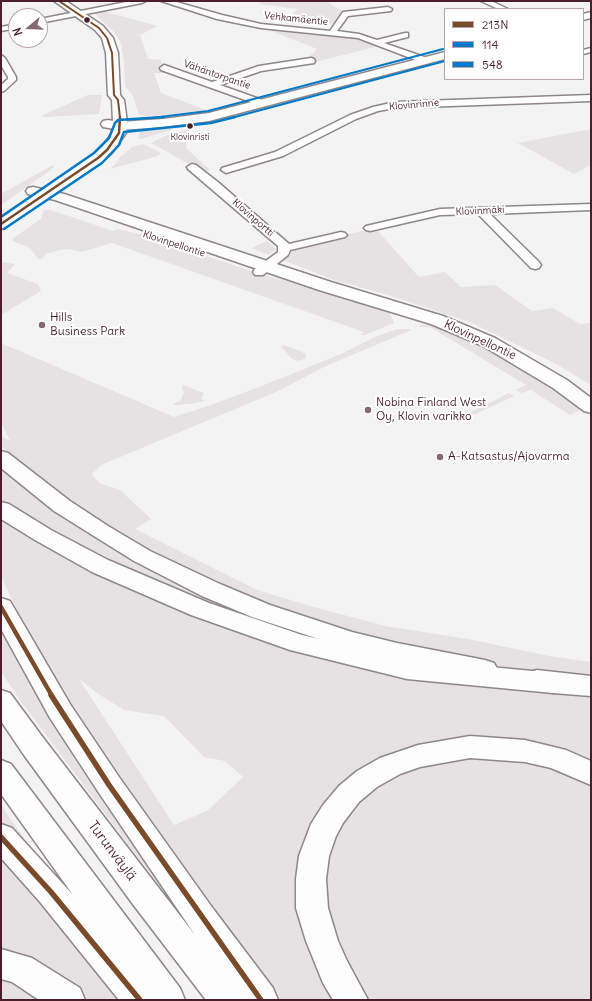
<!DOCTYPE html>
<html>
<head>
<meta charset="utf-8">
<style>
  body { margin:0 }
  #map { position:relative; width:592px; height:1001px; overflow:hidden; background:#f3f3f3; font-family:Delius,sans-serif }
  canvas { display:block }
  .frame { position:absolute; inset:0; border:2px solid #4a1f2b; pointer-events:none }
  .legend { position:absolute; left:444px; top:8px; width:140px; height:72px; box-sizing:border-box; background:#fff; border:1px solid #b7a5aa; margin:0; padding:5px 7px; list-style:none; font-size:12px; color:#4a1f2b }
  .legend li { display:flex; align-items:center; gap:8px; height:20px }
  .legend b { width:20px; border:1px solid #b7a5aa }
  .north { position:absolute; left:8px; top:8px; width:40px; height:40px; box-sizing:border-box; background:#fff; border:1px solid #b7a5aa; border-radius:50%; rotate:251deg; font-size:11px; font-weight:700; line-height:16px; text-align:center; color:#4a1f2b }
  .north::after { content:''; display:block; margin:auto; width:14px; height:18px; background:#856971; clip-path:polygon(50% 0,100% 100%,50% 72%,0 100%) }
</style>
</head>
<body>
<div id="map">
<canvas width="592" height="1001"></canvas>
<div class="frame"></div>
<ul class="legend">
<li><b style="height:5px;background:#7a4b2a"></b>213N</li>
<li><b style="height:5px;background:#007ac9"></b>114</li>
<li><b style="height:5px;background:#007ac9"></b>548</li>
</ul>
<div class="north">N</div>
</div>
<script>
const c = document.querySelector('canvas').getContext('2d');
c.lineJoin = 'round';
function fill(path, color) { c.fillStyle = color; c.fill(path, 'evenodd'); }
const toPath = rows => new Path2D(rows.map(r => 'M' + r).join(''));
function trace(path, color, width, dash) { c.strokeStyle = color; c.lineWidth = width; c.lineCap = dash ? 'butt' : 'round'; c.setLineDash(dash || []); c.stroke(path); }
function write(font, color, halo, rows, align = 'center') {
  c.font = font + ' Delius,sans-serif'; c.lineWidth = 4; c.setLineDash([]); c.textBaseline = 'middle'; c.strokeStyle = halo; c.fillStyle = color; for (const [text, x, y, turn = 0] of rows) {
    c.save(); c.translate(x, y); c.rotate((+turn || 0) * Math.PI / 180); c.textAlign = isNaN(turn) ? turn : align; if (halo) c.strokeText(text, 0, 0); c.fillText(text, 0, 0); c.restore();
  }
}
fill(toPath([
  [263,1,329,1,327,2,345,13,341,15,335,24,287,19,298,9,259,4],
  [103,11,157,26,140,35,148,59,161,60,161,63,164,64,160,67,160,70,171,73,154,73,161,93,211,112,197,114,147,116,139,115,133,96,125,86,124,63,121,43,114,32,94,13,95,12],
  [264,28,350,37,379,46,319,61,311,61,307,59,317,49],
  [88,95,102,95,99,114,45,117,41,116],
  [193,128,187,132,186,148,210,170,203,172,151,143,165,136],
  [174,129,141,139,138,138,140,131,142,130],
  [591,129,591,165,574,174,518,143],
  [143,144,161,153,158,156,110,169,120,159,106,166,117,160,132,147],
  [53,165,54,167,48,172,1,205,1,194],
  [44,210,51,210,113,231,117,229,144,235,257,273,387,308,394,323,365,335,360,335,364,332,112,243,81,252,69,249,60,250,46,254,42,259,38,259,30,248,13,241,12,239,41,219],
  [375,228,419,277,445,272,461,287,495,285,532,311,553,308,580,324,591,323,591,385,558,365,472,323,388,295,334,280,283,260,293,247],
  [267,241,276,249,269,255,252,248],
  [1,262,15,264,7,273,38,284,41,291,1,315],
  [430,324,439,325,484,344,540,377,574,403,580,409,580,410,570,415,531,390,522,393,516,390,526,385,430,327,419,327,421,325],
  [398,329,411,329,411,330,326,366,276,392,101,465,92,474,99,483,120,490,151,519,135,529,257,590,310,606,385,626,468,639,549,656,591,662,591,676,551,673,470,662,398,646,262,605,148,552,70,503,1,446,1,435,5,439,10,440,1,423,1,343,174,417,211,405,259,387,341,354,377,336],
  [283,345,305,353,306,358,299,361,292,359,281,346],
  [183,385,204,393,201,398,204,401,190,404,174,405,174,403,180,401,184,393,182,386],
  [509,393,514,396,465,419,461,417],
  [1,466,36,495,330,640,328,645,262,625,116,566,1,502],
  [1,515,116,578,463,684,591,697,591,764,412,751,313,836,342,1000,277,1000,231,940,71,709,30,638,1,576],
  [79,679,97,693,124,710,164,716,204,757,225,761,243,777,207,811,174,825],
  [1,629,12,649,170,898,163,891,22,703,1,672],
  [456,758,530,760,591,782,591,1000,368,1000,357,982,335,937,326,894,327,862,334,836,349,812,367,793,391,778,424,764],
  [1,805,47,872,1,824],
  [1,854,122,1000,85,1000,57,979,1,952],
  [1,978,15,982,43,1000,1,1000]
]), '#e6e1e2');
const minor = toPath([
  [131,1,146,1,142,3,40,23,40,19,131,1],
  [161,1,173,1,222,15,261,24,330,31,343,12,388,7,392,9,391,11,348,16,337,31,359,34,377,40,405,33,408,33,408,37,384,43,427,58,428,60,427,62,421,62,358,38,261,28,217,19,161,1],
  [481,1,491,1,508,9,498,9,481,1],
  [16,24,16,28,1,31,1,27,16,24],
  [591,48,591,52,583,54,583,50,591,48],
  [1,55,5,58,16,77,16,80,4,91,1,92,1,85,8,79,8,77,1,65,1,55],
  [311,58,314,59,315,61,314,63,261,71,220,85,265,101,267,103,262,106,161,70,160,68,164,65,167,66,212,82,259,66,311,58],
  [591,95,591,101,395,108,378,111,356,119,283,156,226,173,221,170,222,168,275,152,350,115,373,107,395,102,591,95],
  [192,164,196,165,219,183,289,244,341,232,345,233,347,235,345,237,290,250,288,255,263,275,255,275,253,272,255,269,278,252,278,246,188,169,187,167,192,164],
  [591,204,591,210,490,214,539,262,541,265,539,268,535,269,531,268,478,214,440,215,370,231,366,230,364,228,366,226,440,209,591,204]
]);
const secondary = toPath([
  [591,12,591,18,583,20,583,14,591,12],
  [445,52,445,59,209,121,163,127,120,130,103,127,101,124,103,121,108,120,120,122,163,119,209,113,445,52],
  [33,187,64,194,331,282,443,316,495,338,567,380,591,398,591,413,584,411,553,388,483,346,431,324,319,290,55,200,28,194,26,191,28,188,33,187]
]);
const primary = toPath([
  [54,1,66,1,103,26,113,38,118,53,120,95,124,100,127,122,126,133,112,153,103,161,6,227,1,229,1,217,93,155,102,147,112,133,113,122,112,100,108,95,106,53,102,38,95,30,54,1]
]);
const trunk = toPath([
  [1,451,8,453,70,501,108,526,150,551,220,584,270,605,352,632,397,643,485,660,494,663,498,670,494,677,485,680,397,661,340,646,252,617,202,596,134,561,54,511,1,468,1,451],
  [537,670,591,676,591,696,553,693,528,687,524,680,528,673,537,670]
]);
const motorway = toPath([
  [1,502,9,504,51,530,108,560,209,603,302,635,407,659,553,673,562,676,566,683,562,690,553,693,407,679,290,650,191,615,92,572,35,540,1,519,1,502],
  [1,598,10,601,70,704,119,777,214,910,273,988,278,1000,206,1000,132,903,24,755,1,721,1,690,10,693,44,739,195,935,99,793,50,718,1,629,1,598],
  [470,736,525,740,566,750,591,761,591,785,551,768,525,762,470,758,420,767,400,774,377,787,359,802,343,823,336,836,329,856,326,879,328,908,338,941,347,961,368,1000,333,1000,323,983,306,941,296,908,296,879,299,856,311,824,323,805,339,786,357,771,380,758,418,745,470,736],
  [1,760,11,764,180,988,185,1000,119,1000,40,902,1,858,1,824,12,828,73,895,1,794,1,760],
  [1,949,32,958,80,988,85,1000,39,1000,12,982,1,979,1,949]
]);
trace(minor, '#8e8688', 3);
trace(secondary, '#8e8688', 3);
trace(primary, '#8e8688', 3);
trace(trunk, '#8e8688', 3);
trace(motorway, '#8e8688', 3);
fill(minor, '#fdfdfd');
fill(secondary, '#fdfdfd');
fill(primary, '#fdfdfd');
fill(trunk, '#fdfdfd');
fill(motorway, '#fdfdfd');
trace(toPath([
  [59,1,99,28,107,38,112,53,114,95,118,100,120,118]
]), '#7a4b2a', 2);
trace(toPath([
  [1,224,98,158,107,150,119,133,120,117]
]), '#7a4b2a', 2.5);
trace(toPath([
  [1,607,52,696]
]), '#7a4b2a', 4.5);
trace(toPath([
  [51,695,109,785,261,1000],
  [1,837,51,892,140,1000]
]), '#7a4b2a', 5.5);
trace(toPath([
  [231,118,445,61]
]), '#007ac9', 2);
trace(toPath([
  [4,229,102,163,119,145,124,132,211,123,235,117]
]), '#007ac9', 2.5);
trace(toPath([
  [152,118,208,111,443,49]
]), '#007ac9', 2);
trace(toPath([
  [1,217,94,153,109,138,115,123,118,120,164,117]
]), '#007ac9', 2.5);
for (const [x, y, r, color] of [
  [87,20,3.5,"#4a1f2b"],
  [190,126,3.5,"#4a1f2b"],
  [42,325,4,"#856971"],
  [368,410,4,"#856971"],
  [440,457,4,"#856971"]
]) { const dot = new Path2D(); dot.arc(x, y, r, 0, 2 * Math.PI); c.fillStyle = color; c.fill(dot); trace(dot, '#fff', 1.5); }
write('9px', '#4a1f2b', '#fff', [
  ["Klovinristi",190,137]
]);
write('10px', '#4a1f2b', '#fff', [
  ["Vehkamäentie",296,19,6],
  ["Vähäntorpantie",217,75,19],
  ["Klovinrinne",414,105,-5],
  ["Klovinmäki",480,211,-3],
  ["Klovinportti",253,218,41],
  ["Klovinpellontie",174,244,18]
]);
write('12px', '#4a1f2b', '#fff', [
  ["Hills",50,318],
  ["Business Park",50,332],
  ["Nobina Finland West",376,403],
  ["Oy, Klovin varikko",376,417],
  ["A-Katsastus/Ajovarma",448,457]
], 'left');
write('12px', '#4a1f2b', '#fff', [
  ["Klovinpellontie",480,340,25]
]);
write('14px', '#4a1f2b', '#fff', [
  ["Turunväylä",112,851,53]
]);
</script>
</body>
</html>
